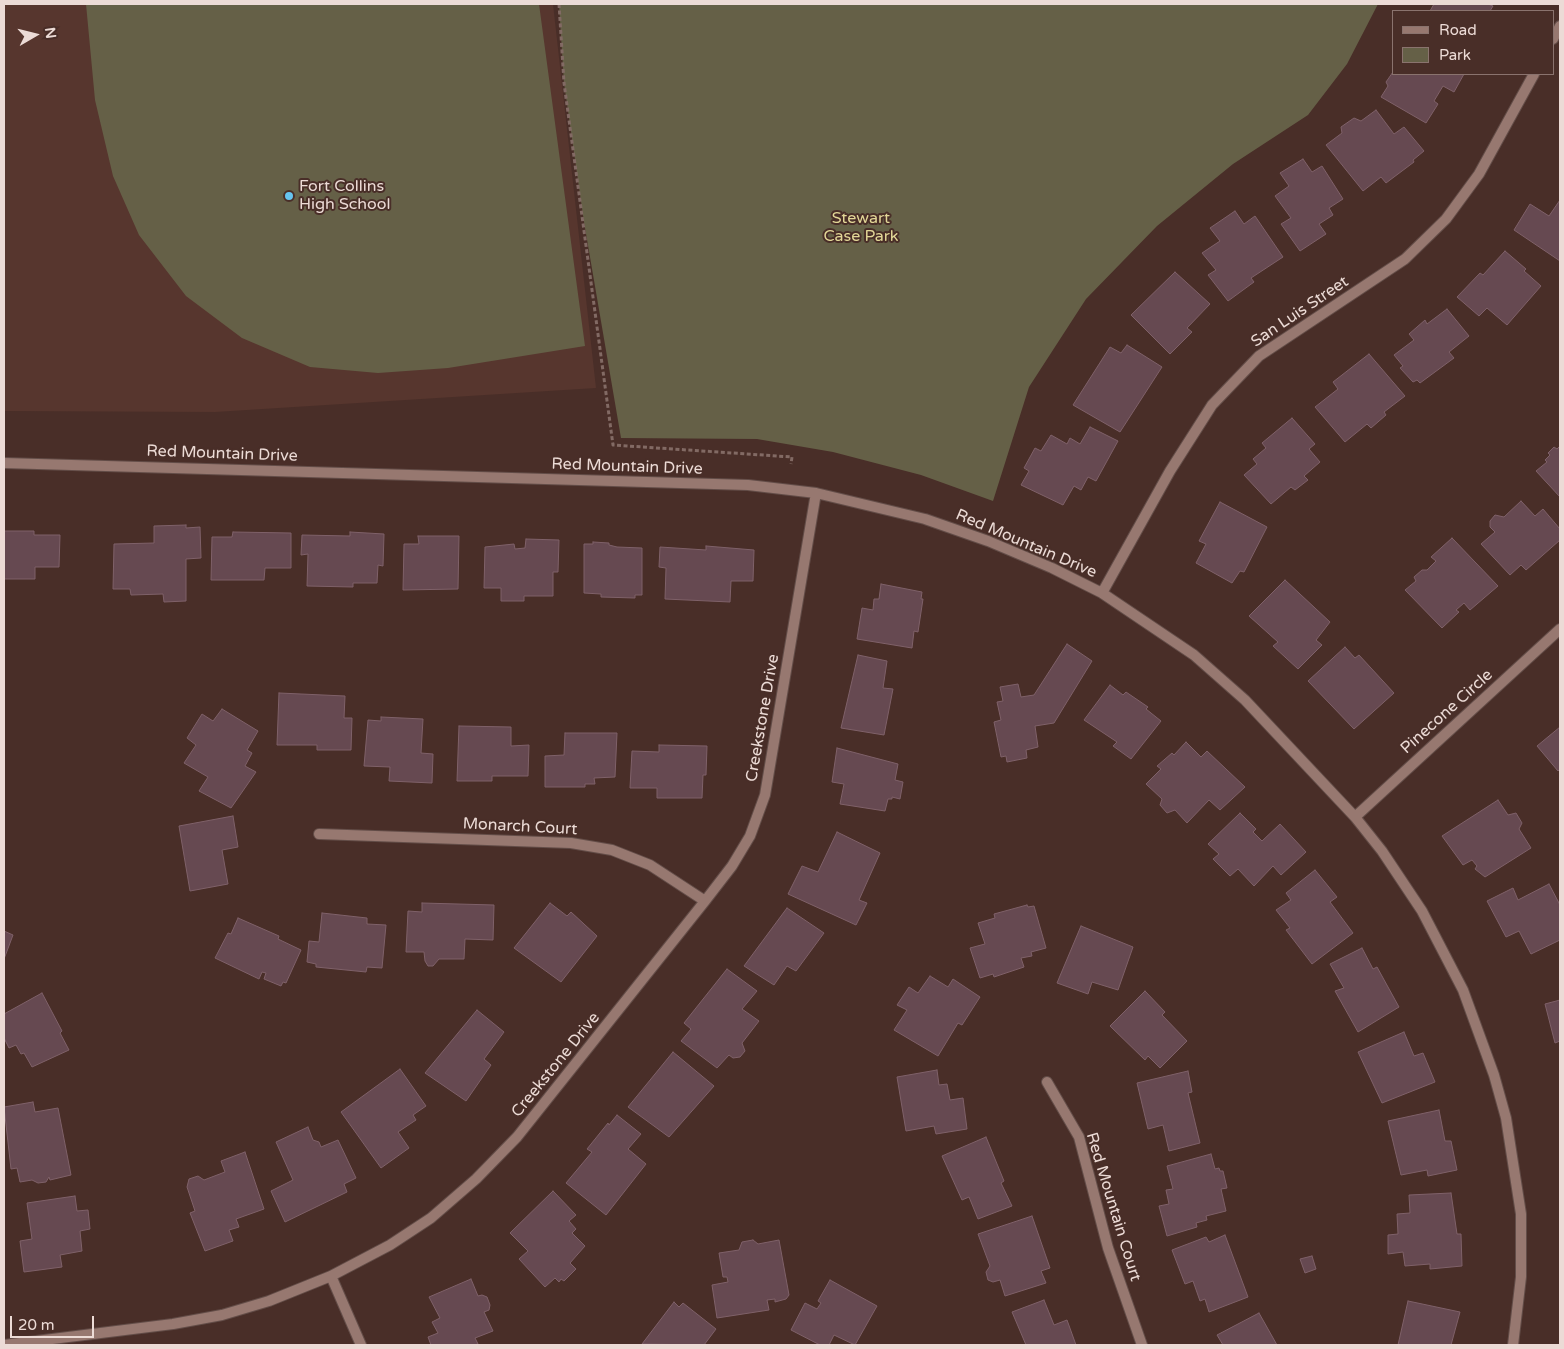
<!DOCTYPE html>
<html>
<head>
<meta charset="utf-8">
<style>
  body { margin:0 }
  #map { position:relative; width:1564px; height:1349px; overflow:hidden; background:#492e28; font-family:"Varela Round",sans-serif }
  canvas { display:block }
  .frame { position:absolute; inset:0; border:5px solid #ecdbd6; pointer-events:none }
  .legend { position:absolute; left:1392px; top:10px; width:162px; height:65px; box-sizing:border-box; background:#492e28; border:1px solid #8a736e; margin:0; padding:6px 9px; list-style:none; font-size:15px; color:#ecdbd6 }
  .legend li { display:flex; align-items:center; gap:10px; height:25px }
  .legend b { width:25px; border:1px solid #8a736e }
  .north { position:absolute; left:10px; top:10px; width:50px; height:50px; -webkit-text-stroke:4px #492e28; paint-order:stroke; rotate:82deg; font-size:14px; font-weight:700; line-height:20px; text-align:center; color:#ecdbd6 }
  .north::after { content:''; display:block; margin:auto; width:18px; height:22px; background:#ecdbd6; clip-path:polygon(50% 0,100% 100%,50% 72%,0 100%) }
  .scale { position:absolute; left:10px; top:1316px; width:84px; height:22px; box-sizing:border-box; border:2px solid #ecdbd6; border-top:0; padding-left:6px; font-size:15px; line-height:18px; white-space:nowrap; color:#ecdbd6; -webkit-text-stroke:4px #492e28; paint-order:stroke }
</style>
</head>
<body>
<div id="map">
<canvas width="1564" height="1349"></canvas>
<div class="frame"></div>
<ul class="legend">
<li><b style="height:6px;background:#977870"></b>Road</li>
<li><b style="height:14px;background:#656047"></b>Park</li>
</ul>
<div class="north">N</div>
<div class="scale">20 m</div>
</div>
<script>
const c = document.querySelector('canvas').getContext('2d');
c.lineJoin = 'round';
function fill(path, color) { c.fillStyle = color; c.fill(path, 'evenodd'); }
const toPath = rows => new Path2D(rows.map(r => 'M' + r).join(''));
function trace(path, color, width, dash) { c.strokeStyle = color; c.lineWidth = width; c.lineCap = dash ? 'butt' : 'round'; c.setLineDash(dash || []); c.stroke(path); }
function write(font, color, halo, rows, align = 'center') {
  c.font = font + ' "Varela Round",sans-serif'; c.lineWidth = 4; c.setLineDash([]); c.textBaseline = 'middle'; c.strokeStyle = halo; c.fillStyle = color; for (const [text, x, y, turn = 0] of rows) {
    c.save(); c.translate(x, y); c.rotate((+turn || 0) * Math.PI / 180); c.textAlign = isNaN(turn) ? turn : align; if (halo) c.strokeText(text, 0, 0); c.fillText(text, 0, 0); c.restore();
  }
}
fill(toPath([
  [4,4,553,4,596,388,215,412,4,411]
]), '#57362e');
fill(toPath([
  [86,4,539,4,585,346,448,368,378,373,310,367,242,338,186,296,139,235,113,176,95,100],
  [559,4,1378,4,1347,64,1308,115,1233,164,1157,226,1086,299,1029,387,993,501,921,475,833,452,757,439,621,438,584,222,564,83]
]), '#656047');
const building = toPath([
  [1434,4,1488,4,1493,6,1490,11,1430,11,1434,4],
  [1393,72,1393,74,1464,74,1454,92,1443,86,1434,101,1438,104,1426,123,1381,97,1388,86,1386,82,1393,72],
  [1376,110,1394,134,1404,127,1424,151,1413,160,1414,162,1386,183,1381,177,1363,191,1326,145,1342,133,1341,127,1354,118,1361,121,1376,110],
  [1303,159,1312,172,1322,166,1343,199,1329,208,1333,215,1319,224,1326,234,1300,251,1281,224,1291,218,1275,196,1289,186,1280,173,1303,159],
  [1560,200,1560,261,1514,230,1530,204,1549,216,1560,200],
  [1235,211,1244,224,1255,216,1283,257,1251,278,1254,282,1228,301,1208,275,1216,270,1202,253,1220,241,1210,228,1235,211],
  [1505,251,1526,269,1524,271,1541,286,1507,325,1487,308,1479,316,1457,297,1480,273,1483,275,1505,251],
  [1175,272,1210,304,1187,328,1192,332,1170,354,1131,315,1175,272],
  [1447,309,1469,336,1449,352,1454,358,1420,383,1417,380,1413,382,1400,368,1403,366,1394,355,1414,340,1409,334,1425,320,1427,324,1447,309],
  [1127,345,1162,367,1120,432,1073,405,1110,347,1121,353,1127,345],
  [1369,354,1405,396,1384,412,1386,415,1371,428,1367,424,1345,442,1315,407,1338,389,1333,382,1369,354],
  [1292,418,1315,444,1309,449,1320,462,1304,476,1308,480,1295,490,1291,487,1271,504,1244,475,1257,464,1253,459,1266,448,1262,443,1292,418],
  [1090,427,1118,441,1096,481,1088,477,1081,490,1074,486,1063,505,1021,485,1029,471,1024,468,1035,448,1041,451,1051,435,1067,444,1070,438,1080,444,1090,427],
  [1560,446,1560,497,1536,471,1547,462,1545,460,1550,455,1548,453,1554,447,1557,449,1560,446],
  [1521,501,1535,516,1543,509,1560,529,1560,540,1526,570,1521,565,1510,575,1481,544,1495,532,1490,527,1490,521,1495,515,1504,517,1521,501],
  [1220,502,1267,527,1244,572,1240,571,1232,583,1196,563,1206,544,1199,541,1220,502],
  [186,525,186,528,200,527,201,558,186,559,186,601,164,602,163,594,131,595,130,589,113,589,114,544,154,543,154,526,186,525],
  [4,531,34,531,34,535,60,535,59,567,35,567,35,579,4,579,4,531],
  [233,532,291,533,291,568,265,568,264,580,211,580,212,537,232,537,233,532],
  [350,532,384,534,383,566,378,565,377,583,353,583,353,587,307,586,308,554,301,555,302,535,350,536,350,532],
  [418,536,459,536,458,589,403,590,404,544,419,544,418,536],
  [1452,538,1498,586,1470,610,1464,603,1456,610,1459,612,1442,628,1405,590,1416,581,1414,577,1422,570,1427,570,1436,561,1431,557,1452,538],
  [526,539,559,540,558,572,553,572,553,596,524,596,524,601,501,601,501,588,484,588,485,547,514,544,515,549,525,548,526,539],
  [593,542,609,543,609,545,617,547,642,548,642,595,635,595,635,598,601,597,601,594,584,593,584,544,593,544,593,542],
  [706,546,754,550,753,581,731,581,730,602,665,599,666,568,659,567,660,547,706,550,706,546],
  [1285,580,1330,622,1316,640,1322,645,1298,669,1273,646,1278,642,1249,616,1285,580],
  [881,584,922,592,921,599,923,599,918,632,914,631,912,648,857,639,862,608,873,610,874,599,879,599,881,584],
  [1067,644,1092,661,1054,723,1035,726,1038,747,1026,750,1027,758,1007,762,1006,756,1001,757,994,722,1001,720,997,702,1003,701,1000,687,1018,684,1021,697,1034,695,1067,644],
  [1345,647,1355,658,1359,655,1394,693,1354,729,1308,681,1345,647],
  [858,655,887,661,883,688,893,689,884,735,841,728,858,655],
  [1110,685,1123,695,1126,692,1148,707,1146,709,1161,721,1131,759,1113,746,1117,742,1084,720,1110,685],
  [279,693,345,696,344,718,352,718,351,750,317,750,317,745,277,745,279,693],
  [222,709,258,731,247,750,252,753,245,766,256,772,231,808,199,791,208,777,184,763,196,745,187,738,202,714,213,721,222,709],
  [381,717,423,719,421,753,433,754,432,783,389,781,390,767,364,766,368,720,381,721,381,717],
  [459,726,511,727,511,746,529,745,528,776,492,776,492,781,457,781,459,726],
  [1560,727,1560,769,1558,771,1537,746,1560,727],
  [565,733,617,733,615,777,594,778,595,784,585,784,585,787,545,787,545,756,564,755,565,733],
  [1186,742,1201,757,1207,751,1245,787,1220,810,1209,800,1187,823,1175,810,1167,813,1160,805,1162,799,1146,784,1161,769,1157,766,1172,753,1174,755,1186,742],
  [659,745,707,746,706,775,703,775,702,798,657,798,657,788,630,788,632,751,659,752,659,745],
  [837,748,898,764,895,780,903,782,900,799,892,797,892,799,888,799,885,811,840,804,844,784,832,782,837,748],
  [1498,800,1508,815,1516,813,1522,823,1519,829,1531,848,1485,877,1475,869,1477,866,1472,860,1463,865,1442,836,1498,800],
  [1240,813,1256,829,1253,832,1262,841,1280,824,1306,852,1281,875,1273,866,1254,886,1238,869,1230,876,1213,859,1219,854,1208,844,1240,813],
  [233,816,238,847,222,850,228,884,190,891,179,826,233,816],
  [837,832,880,853,859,900,867,903,856,925,788,894,802,866,818,872,837,832],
  [1315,870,1337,897,1330,902,1353,933,1312,964,1286,930,1290,928,1276,910,1291,900,1286,893,1315,870],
  [1549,884,1560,905,1560,940,1531,954,1519,931,1506,937,1487,901,1513,888,1518,900,1549,884],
  [422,903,494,905,493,940,465,939,464,959,439,959,433,966,428,966,425,961,424,952,406,952,408,911,422,912,422,903],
  [550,903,567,916,571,912,597,936,561,982,514,948,550,903],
  [1027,905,1028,907,1034,906,1046,948,1031,952,1032,956,1021,958,1024,967,994,977,993,974,980,978,970,948,985,944,978,923,995,918,994,914,1027,905],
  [787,908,824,933,796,971,787,966,774,985,744,966,787,908],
  [322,913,367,918,367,924,386,925,382,968,367,967,366,972,316,967,316,964,307,962,309,941,319,942,322,913],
  [238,918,279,936,278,939,301,950,286,983,283,982,281,986,264,979,266,973,262,972,259,979,215,958,228,933,231,934,238,918],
  [1081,926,1133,947,1118,990,1092,982,1088,994,1057,983,1081,926],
  [4,931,13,935,4,959,4,931],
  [1362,948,1373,969,1377,967,1399,1007,1358,1032,1335,991,1344,988,1330,964,1362,948],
  [727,969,757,991,742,1009,759,1021,742,1043,745,1051,740,1057,733,1058,729,1055,717,1068,681,1041,691,1029,684,1023,727,969],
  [930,976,948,987,953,979,980,997,962,1025,958,1023,938,1056,894,1030,907,1010,897,1005,909,987,918,993,930,976],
  [1145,991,1165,1012,1162,1015,1187,1041,1160,1068,1148,1056,1145,1060,1110,1026,1145,991],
  [42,993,62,1031,60,1033,69,1050,32,1067,24,1053,21,1054,16,1045,9,1048,4,1038,4,1014,42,993],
  [1560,1000,1560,1041,1555,1043,1545,1004,1560,1000],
  [477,1010,504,1032,484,1059,491,1065,466,1101,425,1073,477,1010],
  [1404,1032,1414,1056,1423,1053,1435,1082,1382,1103,1358,1052,1404,1032],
  [673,1052,714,1086,669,1137,628,1107,673,1052],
  [400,1069,426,1106,413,1115,416,1120,398,1132,409,1148,381,1168,341,1112,400,1069],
  [937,1070,939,1085,947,1084,950,1100,963,1098,967,1129,936,1134,934,1126,906,1131,897,1077,937,1070],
  [1188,1071,1192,1092,1188,1093,1200,1143,1169,1151,1163,1125,1148,1129,1137,1083,1188,1071],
  [33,1102,35,1112,58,1108,71,1175,50,1180,49,1177,46,1182,38,1183,32,1180,20,1182,17,1168,11,1169,4,1107,33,1102],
  [1439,1110,1445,1141,1451,1141,1457,1170,1428,1176,1427,1170,1401,1175,1388,1121,1439,1110],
  [617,1115,641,1134,628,1149,646,1164,606,1215,566,1183,592,1152,587,1149,608,1123,609,1125,617,1115],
  [308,1127,313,1140,319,1142,321,1147,338,1140,356,1178,344,1184,347,1192,285,1222,271,1191,293,1180,276,1142,308,1127],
  [986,1137,1004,1181,1001,1183,1012,1206,978,1219,969,1197,962,1200,942,1156,986,1137],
  [245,1152,264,1209,236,1219,239,1227,229,1230,233,1241,205,1251,190,1213,195,1211,187,1187,189,1179,198,1176,204,1180,225,1172,221,1161,245,1152],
  [1211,1154,1215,1169,1219,1168,1220,1171,1223,1171,1227,1188,1221,1189,1226,1211,1206,1216,1207,1220,1196,1223,1197,1227,1167,1236,1159,1206,1169,1204,1166,1190,1173,1189,1167,1166,1211,1154],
  [553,1191,576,1215,569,1221,576,1229,572,1233,585,1246,570,1263,576,1269,564,1281,561,1279,559,1282,555,1278,545,1287,519,1259,528,1251,510,1233,553,1191],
  [1451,1193,1457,1234,1461,1234,1462,1266,1430,1269,1430,1264,1405,1266,1403,1252,1388,1254,1388,1235,1398,1234,1397,1214,1410,1213,1409,1195,1451,1193],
  [75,1196,77,1211,88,1210,90,1229,80,1231,82,1251,60,1255,62,1267,24,1272,20,1241,32,1239,27,1203,75,1196],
  [1032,1216,1050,1268,1041,1271,1046,1283,1005,1296,1000,1280,993,1282,988,1280,986,1272,990,1266,978,1234,1032,1216],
  [1225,1235,1248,1297,1209,1312,1205,1299,1200,1301,1193,1281,1185,1284,1172,1250,1206,1237,1209,1242,1225,1235],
  [753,1240,758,1244,779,1240,789,1295,786,1299,775,1302,775,1299,767,1300,769,1310,717,1318,712,1285,728,1282,727,1277,723,1277,719,1253,739,1250,742,1242,753,1240],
  [1312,1256,1316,1269,1305,1273,1300,1259,1312,1256],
  [471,1279,478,1296,482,1295,487,1297,490,1305,489,1310,484,1312,493,1331,475,1338,478,1344,474,1345,431,1345,428,1337,438,1333,432,1322,440,1318,429,1297,471,1279],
  [830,1280,877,1306,855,1345,834,1335,829,1345,820,1345,791,1330,805,1303,817,1309,821,1303,818,1301,830,1280],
  [1044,1300,1054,1325,1067,1320,1076,1345,1026,1345,1012,1312,1044,1300],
  [1408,1301,1460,1312,1451,1345,1398,1345,1408,1301],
  [674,1302,679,1307,683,1303,716,1329,704,1345,642,1344,674,1302],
  [1259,1313,1277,1345,1223,1345,1217,1335,1259,1313]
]);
fill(building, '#664951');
trace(building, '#7f6169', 1);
const street = toPath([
  [1553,39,1560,26],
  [4,463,748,485,816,493,925,519,988,541,1052,568,1102,593,1194,655,1245,700,1355,817,1382,851,1422,911,1463,990,1494,1075,1506,1118,1521,1214,1521,1277,1513,1345],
  [1102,593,1170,471,1212,405,1259,356,1405,259,1446,219,1479,174,1534,74],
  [1355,817,1560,629],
  [319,834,571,843,612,850,650,865,705,901],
  [1047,1082,1079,1137,1108,1248,1142,1345],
  [331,1276,361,1345],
  [4,1345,173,1324,222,1315,269,1301,331,1276,390,1245,431,1218,476,1179,517,1137,705,901,732,866,750,836,765,795,816,493]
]);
trace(street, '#634d48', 12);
trace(toPath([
  [559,4,564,83,613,445,792,457,791,464]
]), '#826a64', 3, [4, 2.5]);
trace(street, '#977870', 10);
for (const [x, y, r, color] of [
  [289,196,5,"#66c4ef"]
]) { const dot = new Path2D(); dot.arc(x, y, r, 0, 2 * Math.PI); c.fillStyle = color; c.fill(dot); trace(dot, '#492e28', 2); }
write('16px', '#ecdbd6', '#492e28', [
  ["Fort Collins",299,187],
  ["High School",299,205]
], 'left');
write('16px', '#e2d797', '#492e28', [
  ["Stewart",861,219],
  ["Case Park",861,237]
]);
write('16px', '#ecdbd6', '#492e28', [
  ["San Luis Street",1300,312,-34],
  ["Red Mountain Drive",222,454,2],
  ["Red Mountain Drive",627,467,2],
  ["Red Mountain Drive",1026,544,23],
  ["Pinecone Circle",1447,712,-42],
  ["Creekstone Drive",763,718,-80],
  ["Monarch Court",520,827,3],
  ["Creekstone Drive",556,1065,-51],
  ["Red Mountain Court",1113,1207,73]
]);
</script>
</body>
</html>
